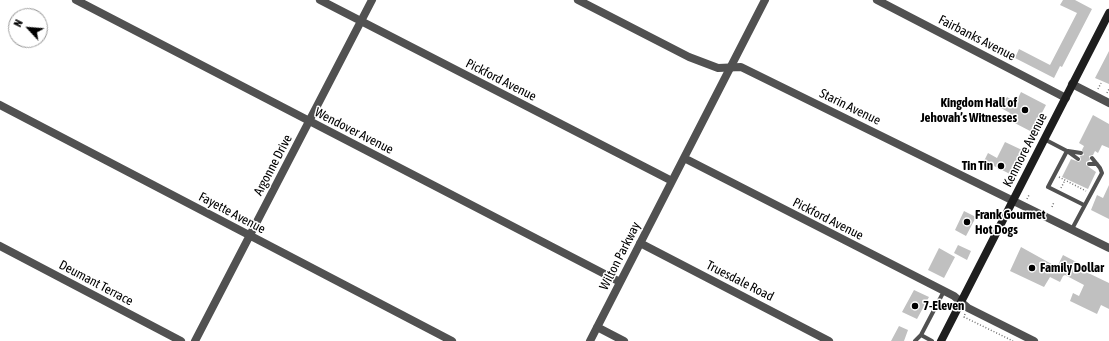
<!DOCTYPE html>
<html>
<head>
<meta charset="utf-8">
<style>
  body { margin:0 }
  #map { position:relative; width:1109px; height:341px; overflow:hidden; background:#fff; font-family:"Asap Condensed",sans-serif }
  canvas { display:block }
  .north { position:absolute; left:8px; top:8px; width:40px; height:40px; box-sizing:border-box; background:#fff; border:1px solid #999; border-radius:50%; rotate:296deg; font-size:11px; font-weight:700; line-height:16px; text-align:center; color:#000 }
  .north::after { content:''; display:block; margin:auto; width:14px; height:18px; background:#000; clip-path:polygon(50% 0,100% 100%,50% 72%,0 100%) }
</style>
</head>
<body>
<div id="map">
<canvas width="1109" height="341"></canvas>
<div class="north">N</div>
</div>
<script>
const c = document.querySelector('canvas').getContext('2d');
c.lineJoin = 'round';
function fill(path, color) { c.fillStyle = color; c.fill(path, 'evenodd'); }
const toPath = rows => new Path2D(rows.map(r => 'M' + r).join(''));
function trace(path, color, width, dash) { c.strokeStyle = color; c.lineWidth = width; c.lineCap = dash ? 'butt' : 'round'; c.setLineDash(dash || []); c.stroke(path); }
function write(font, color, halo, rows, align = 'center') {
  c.font = font + ' "Asap Condensed",sans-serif'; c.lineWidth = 3; c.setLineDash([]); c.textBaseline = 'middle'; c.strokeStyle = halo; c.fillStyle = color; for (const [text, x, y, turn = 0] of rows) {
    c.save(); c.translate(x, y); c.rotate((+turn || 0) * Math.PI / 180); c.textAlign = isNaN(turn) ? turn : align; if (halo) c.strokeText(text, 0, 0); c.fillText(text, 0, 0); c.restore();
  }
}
fill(toPath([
  [1063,0,1075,0,1092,9,1062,67,1060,66,1054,78,1015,58,1019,49,1050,65,1077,13,1060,5],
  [1109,51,1109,84,1095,78],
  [1021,92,1046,105,1032,132,1007,119,1010,113,1001,108,1007,97,1012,100,1018,98],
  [1093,115,1109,124,1109,148,1102,145,1098,153,1095,151,1093,155,1089,156,1090,160,1086,162,1086,165,1096,172,1088,189,1062,177,1071,159,1079,162,1081,160,1080,156,1084,155,1082,150,1084,146,1079,143],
  [1005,142,1022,150,1010,174,984,161,988,153,997,158],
  [1109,185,1109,219,1091,210,1097,195,1103,198],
  [964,211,976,217,966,236,955,230],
  [958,245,971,251,967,260,954,253],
  [1021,247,1057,267,1063,255,1086,267,1084,271,1109,283,1109,309,1101,305,1097,314,1070,301,1073,293,1079,296,1084,285,1065,275,1063,276,1060,282,1050,277,1044,287,1010,271],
  [939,248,955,257,944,278,928,270],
  [914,290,929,297,917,319,902,312],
  [899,326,908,330,904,341,891,341]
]), '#c0c0c0');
trace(toPath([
  [1098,89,1101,83],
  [1107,93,1109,89],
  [1059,177,1086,191],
  [1061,188,1065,180],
  [1027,199,1029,195],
  [1052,207,1054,202],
  [965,314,964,317,1013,341]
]), '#737373', 1.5, [1, 2]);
trace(toPath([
  [1044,139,1067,151,1078,159],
  [1067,151,1048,187,1084,205],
  [1068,151,1081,153],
  [1089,164,1097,164],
  [1072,229,1102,173,1100,168,1092,158],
  [921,335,932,341],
  [915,341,921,335,944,291]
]), '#515151', 4);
trace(toPath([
  [76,0,620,282],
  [320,0,672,181],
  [877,0,1066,98],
  [1072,84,1109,103],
  [0,105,452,341],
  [684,158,954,296,968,308,1034,341],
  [640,243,829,341],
  [0,246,181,341],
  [597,327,624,341],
  [195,341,372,0],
  [590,341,765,0]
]), '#515151', 8);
trace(toPath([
  [578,0,689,57,718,68,741,67,1109,248]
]), '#515151', 8);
trace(toPath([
  [941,341,1109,13]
]), '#1e1e1e', 8);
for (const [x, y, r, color] of [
  [1025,110,4,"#000"],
  [1001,166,4,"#000"],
  [967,222,4,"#000"],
  [1032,268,4,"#000"],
  [915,306,4,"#000"]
]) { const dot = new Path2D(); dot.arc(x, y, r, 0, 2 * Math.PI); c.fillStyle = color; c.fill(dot); trace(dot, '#fff', 1.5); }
write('13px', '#000', '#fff', [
  ["Fairbanks Avenue",977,38,27],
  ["Pickford Avenue",501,80,27],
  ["Starin Avenue",850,107,26],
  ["Wendover Avenue",354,131,27],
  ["Kenmore Avenue",1025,150,-63],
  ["Argonne Drive",273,165,-62],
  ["Fayette Avenue",232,213,28],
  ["Pickford Avenue",828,219,27],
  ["Wilton Parkway",620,256,-63],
  ["Truesdale Road",740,281,27],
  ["Deumant Terrace",96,283,28]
]);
write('bold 13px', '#000', '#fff', [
  ["Kingdom Hall of",1017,103,"right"],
  ["Jehovah’s Witnesses",1017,118,"right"],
  ["Tin Tin",993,166,"right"],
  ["Frank Gourmet",975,215],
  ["Hot Dogs",975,230],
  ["Family Dollar",1040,268],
  ["7-Eleven",923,306]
], 'left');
</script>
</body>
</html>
